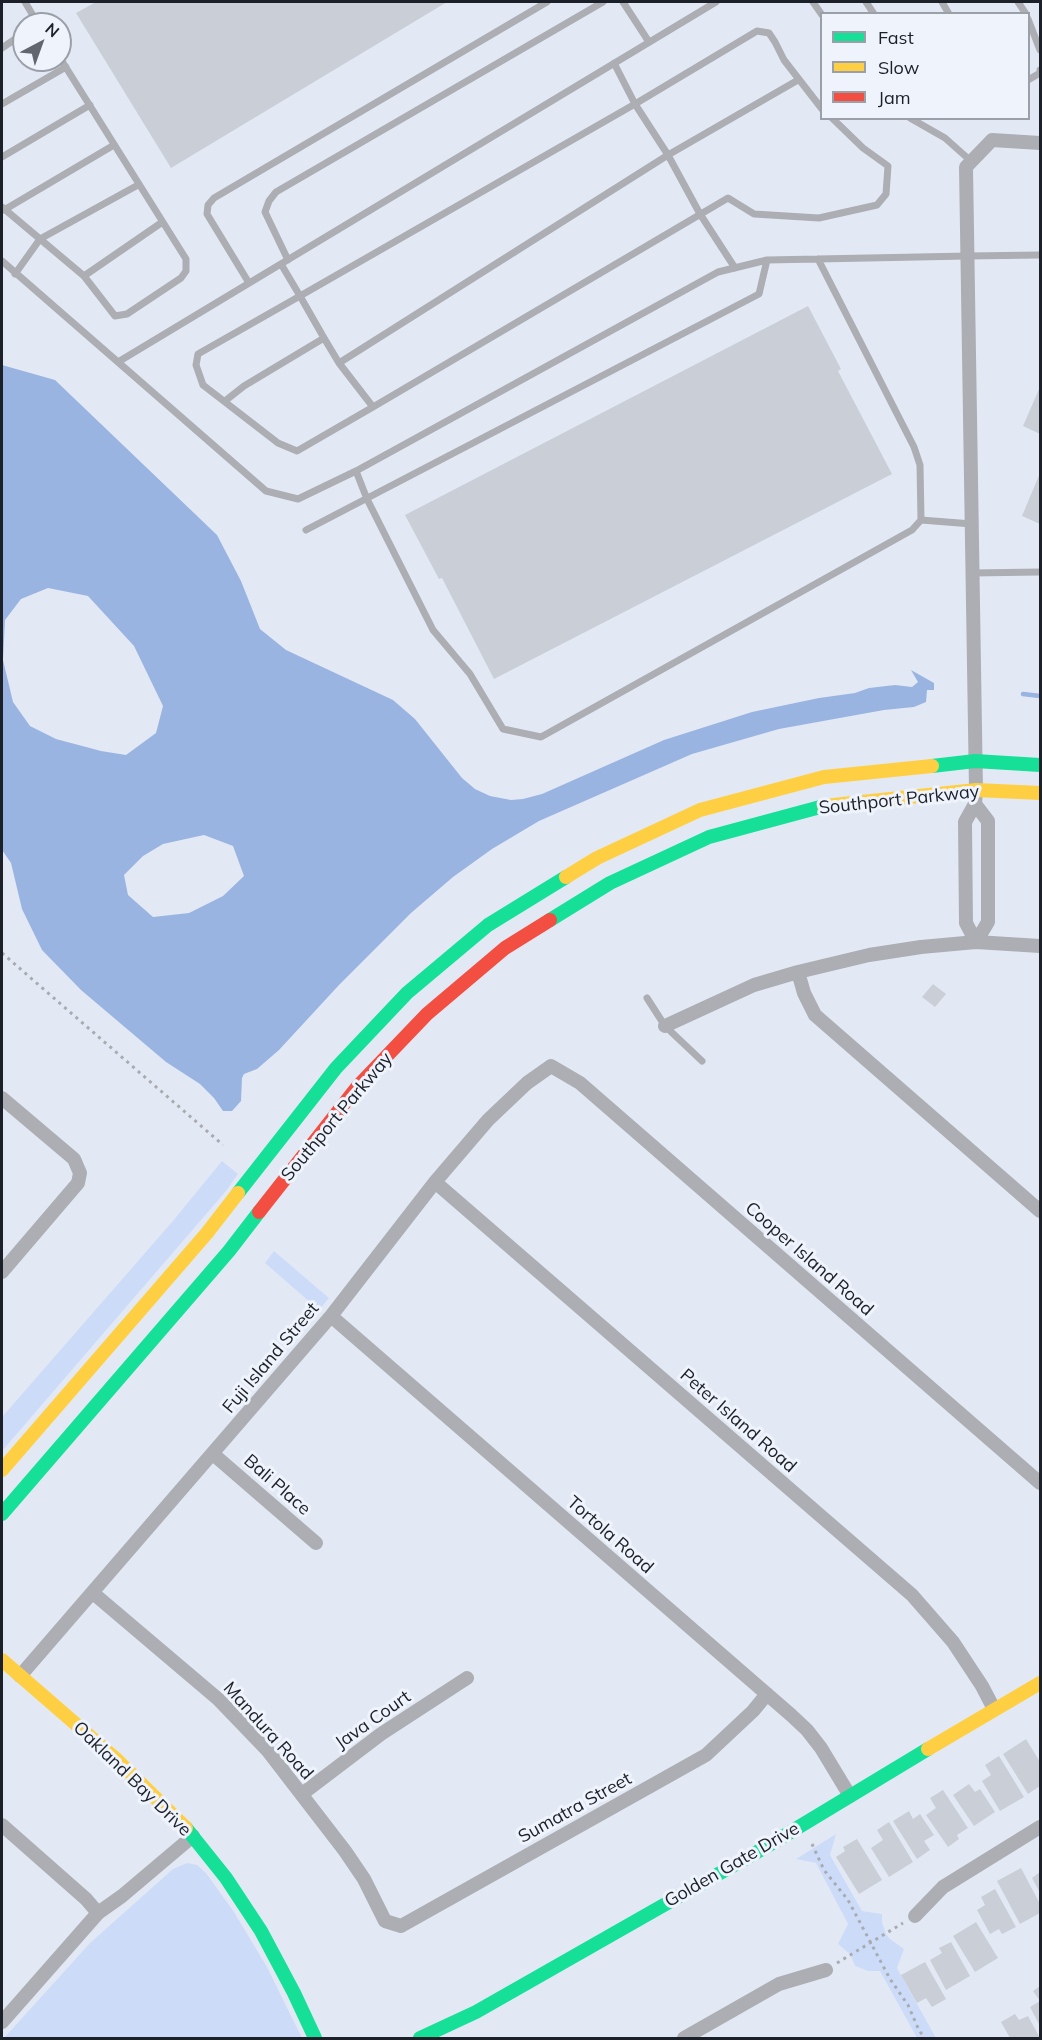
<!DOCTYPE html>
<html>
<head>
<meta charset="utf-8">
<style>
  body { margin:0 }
  #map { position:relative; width:1042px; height:2040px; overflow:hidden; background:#e3e9f4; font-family:Mulish,sans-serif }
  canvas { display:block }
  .frame { position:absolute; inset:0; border:3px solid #1c2028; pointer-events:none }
  .legend { position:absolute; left:820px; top:12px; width:210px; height:108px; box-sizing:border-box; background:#eff4fc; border:2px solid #9b9fa7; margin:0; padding:8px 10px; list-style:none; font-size:18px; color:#1c2028 }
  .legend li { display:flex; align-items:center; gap:12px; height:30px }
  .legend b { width:30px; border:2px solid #9b9fa7 }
  .north { position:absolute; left:12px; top:12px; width:60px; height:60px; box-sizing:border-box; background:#eff4fc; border:2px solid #9b9fa7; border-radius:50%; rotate:41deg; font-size:16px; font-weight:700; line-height:24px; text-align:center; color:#1c2028 }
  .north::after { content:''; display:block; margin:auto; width:21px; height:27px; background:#62666f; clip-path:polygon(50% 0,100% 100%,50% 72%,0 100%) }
</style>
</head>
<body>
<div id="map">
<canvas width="1042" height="2040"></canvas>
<div class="frame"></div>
<ul class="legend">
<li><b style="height:8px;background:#16e098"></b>Fast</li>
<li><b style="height:8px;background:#ffcf43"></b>Slow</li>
<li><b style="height:8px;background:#f24e42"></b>Jam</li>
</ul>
<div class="north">N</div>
</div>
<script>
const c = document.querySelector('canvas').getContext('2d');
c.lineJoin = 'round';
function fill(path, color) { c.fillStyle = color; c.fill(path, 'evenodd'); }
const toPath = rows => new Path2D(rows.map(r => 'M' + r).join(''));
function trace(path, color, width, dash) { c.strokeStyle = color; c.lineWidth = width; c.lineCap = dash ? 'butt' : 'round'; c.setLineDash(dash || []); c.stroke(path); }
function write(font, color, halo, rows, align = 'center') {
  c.font = font + ' Mulish,sans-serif'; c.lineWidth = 6; c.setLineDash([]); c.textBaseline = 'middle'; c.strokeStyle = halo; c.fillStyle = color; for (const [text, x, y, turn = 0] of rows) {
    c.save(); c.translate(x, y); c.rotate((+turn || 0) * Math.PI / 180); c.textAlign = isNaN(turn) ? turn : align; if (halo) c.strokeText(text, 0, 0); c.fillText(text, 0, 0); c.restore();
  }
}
fill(toPath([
  [222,1161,238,1174,226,1191,2,1451,2,1417,172,1222],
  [274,1251,329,1298,319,1310,265,1263],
  [836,1834,830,1855,862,1911,882,1914,882,1922,886,1934,890,1939,904,1949,897,1968,936,2038,917,2038,880,1971,868,1971,855,1966,850,1954,838,1944,848,1924,816,1863,796,1859],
  [187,1863,197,1865,206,1873,234,1912,267,1967,302,2038,4,2038,90,1943,173,1869]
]), '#ccdcf8');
fill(toPath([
  [2,365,55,380,217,535,241,581,260,629,286,650,393,700,415,719,462,778,475,789,490,796,511,800,523,799,542,794,664,740,752,712,819,698,855,693,869,688,895,685,912,687,918,682,911,670,934,683,934,690,927,690,926,702,914,707,884,710,779,729,692,754,539,821,492,849,453,877,411,913,339,985,279,1050,257,1069,244,1074,242,1078,241,1101,232,1111,223,1111,214,1098,200,1084,166,1062,81,990,42,950,22,909,11,863,2,850],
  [48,588,88,596,134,646,163,706,156,733,126,755,101,751,56,739,30,726,13,702,3,660,5,620,21,599],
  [204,835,233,846,244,876,223,896,189,913,153,917,128,895,124,875,143,856,163,844]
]), '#9ab4e2');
trace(toPath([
  [1023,694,1040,696]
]), '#9ab4e2', 4.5);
fill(toPath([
  [96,2,447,2,171,168,76,13],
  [808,306,841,369,838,371,892,474,494,679,442,578,439,579,405,515],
  [1040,387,1040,434,1023,426],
  [1040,473,1040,524,1022,516],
  [933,984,946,994,935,1007,922,997],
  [1026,1739,1040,1762,1040,1786,1028,1794,1003,1754],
  [999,1756,1024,1797,1000,1811,982,1781,991,1775,985,1765],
  [969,1784,975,1792,980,1789,995,1812,974,1826,953,1795],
  [943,1790,968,1828,957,1835,959,1839,948,1847,926,1815,936,1808,930,1798],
  [909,1811,913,1819,920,1814,934,1835,924,1841,930,1850,917,1859,893,1821],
  [889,1822,913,1862,889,1877,871,1848,883,1840,877,1830],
  [857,1839,882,1880,859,1894,836,1857,845,1851,843,1847],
  [1021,1868,1040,1904,1040,1913,1020,1924,997,1881],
  [1040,1872,1040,1893,1032,1878],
  [995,1889,1016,1927,1002,1934,999,1929,990,1934,977,1910,985,1905,981,1897],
  [976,1922,998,1958,975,1972,953,1936],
  [951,1942,970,1976,946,1990,930,1960,942,1953,939,1948],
  [925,1962,946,1999,932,2007,926,1998,917,2003,901,1975],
  [1040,1986,1040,2026,1030,2007,1040,2001,1033,1991],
  [1015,2014,1019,2020,1028,2016,1040,2038,1010,2038,1001,2022]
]), '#c9ced7');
trace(toPath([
  [2,953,223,1145],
  [812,1844,824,1870,848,1900,890,1979,908,2005,918,2028,924,2038],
  [837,1963,903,1923]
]), '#a8abb1', 3, [3, 4.5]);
trace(toPath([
  [25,2,38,24],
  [623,2,649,42],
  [813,2,822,15],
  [866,2,874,14],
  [942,2,949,14],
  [1018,2,1026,14],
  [1028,19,1040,50],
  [2,48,24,33],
  [614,63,635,104,668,155,700,214,735,268],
  [1028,80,1040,73,1040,70],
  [2,104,66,67],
  [910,118,945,138,972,162],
  [2,157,90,105],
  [2,207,84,276,115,316,127,314,181,278,186,271,186,259,60,58],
  [4,210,114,145],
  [818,259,914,447,920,465,921,520,912,530,541,737,503,729,470,674,433,630,367,499,356,471,718,272,767,260,818,259,968,256,1040,255],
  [288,260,265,212,269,201,276,192,603,2],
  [2,261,266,491,298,499,356,471],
  [281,264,300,296,324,338,339,363,373,407,297,451,278,443,203,385,196,365,198,354,300,296,635,104,757,31,769,33,775,42,784,60,822,109],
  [15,274,40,239,138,185],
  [84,276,161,223],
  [249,283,207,214,208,205,214,198,547,2],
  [118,362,716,2],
  [339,363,668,155,798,80],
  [225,401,244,386,324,338],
  [373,407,728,198,754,214,819,218,877,205,886,194,888,166,863,148,832,118],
  [921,520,972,524],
  [306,530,759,294,767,260],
  [972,573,1040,572],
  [647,998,665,1026,702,1061]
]), '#acaeb3', 7);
trace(toPath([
  [975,804,988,821,988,922,976,942],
  [976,942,966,923,965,822,975,804,976,790,966,167,992,140,1040,143],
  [798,972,869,955,921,947,976,942,1040,946],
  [665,1026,754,985,798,972,804,993,815,1015,1040,1211],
  [2,1098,74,1159,80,1173,78,1183,2,1272],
  [435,1182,912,1595,953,1642,982,1686,994,1709],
  [331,1316,791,1715,807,1730,821,1748,850,1796],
  [213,1454,316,1543],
  [93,1593,218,1699,268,1751,345,1851,364,1879,385,1921,401,1926,706,1755,753,1711,767,1694],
  [20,1676,331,1316,435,1182,488,1120,527,1083,551,1066,580,1083,1040,1483],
  [302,1794,381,1734,467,1678],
  [2,1825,86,1899,98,1913],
  [915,1916,943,1887,1040,1827],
  [2,2022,98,1913,122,1896,193,1836],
  [684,2038,779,1984,826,1970]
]), '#acaeb3', 14);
trace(toPath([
  [932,766,975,761,1040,765],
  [550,920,610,883,709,837,824,806],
  [238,1193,336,1068,407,993,488,925,566,877],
  [2,1514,229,1251,259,1212],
  [186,1828,226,1878,261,1931,294,1993,315,2038],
  [420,2038,476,2012,764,1848,928,1749]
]), '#16e098', 14);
trace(toPath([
  [824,806,976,790,1040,793],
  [566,877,597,858,700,810,824,777,932,766],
  [2,1470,207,1233,238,1193],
  [2,1660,116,1759,186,1828],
  [928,1749,1040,1683]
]), '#ffcf43', 14);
trace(toPath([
  [259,1212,358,1086,427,1014,505,948,550,920]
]), '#f24e42', 14);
write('18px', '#1c2028', '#eff4fc', [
  ["Southport Parkway",899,800,-6],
  ["Southport Parkway",337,1117,-50],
  ["Cooper Island Road",809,1259,41],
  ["Fuji Island Street",271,1358,-50],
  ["Peter Island Road",738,1421,41],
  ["Bali Place",277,1485,41],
  ["Tortola Road",610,1535,41],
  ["Java Court",373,1720,-35],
  ["Mandura Road",268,1731,48],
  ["Oakland Bay Drive",132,1779,44],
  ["Sumatra Street",575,1808,-29],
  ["Golden Gate Drive",732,1865,-30]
]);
</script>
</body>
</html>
